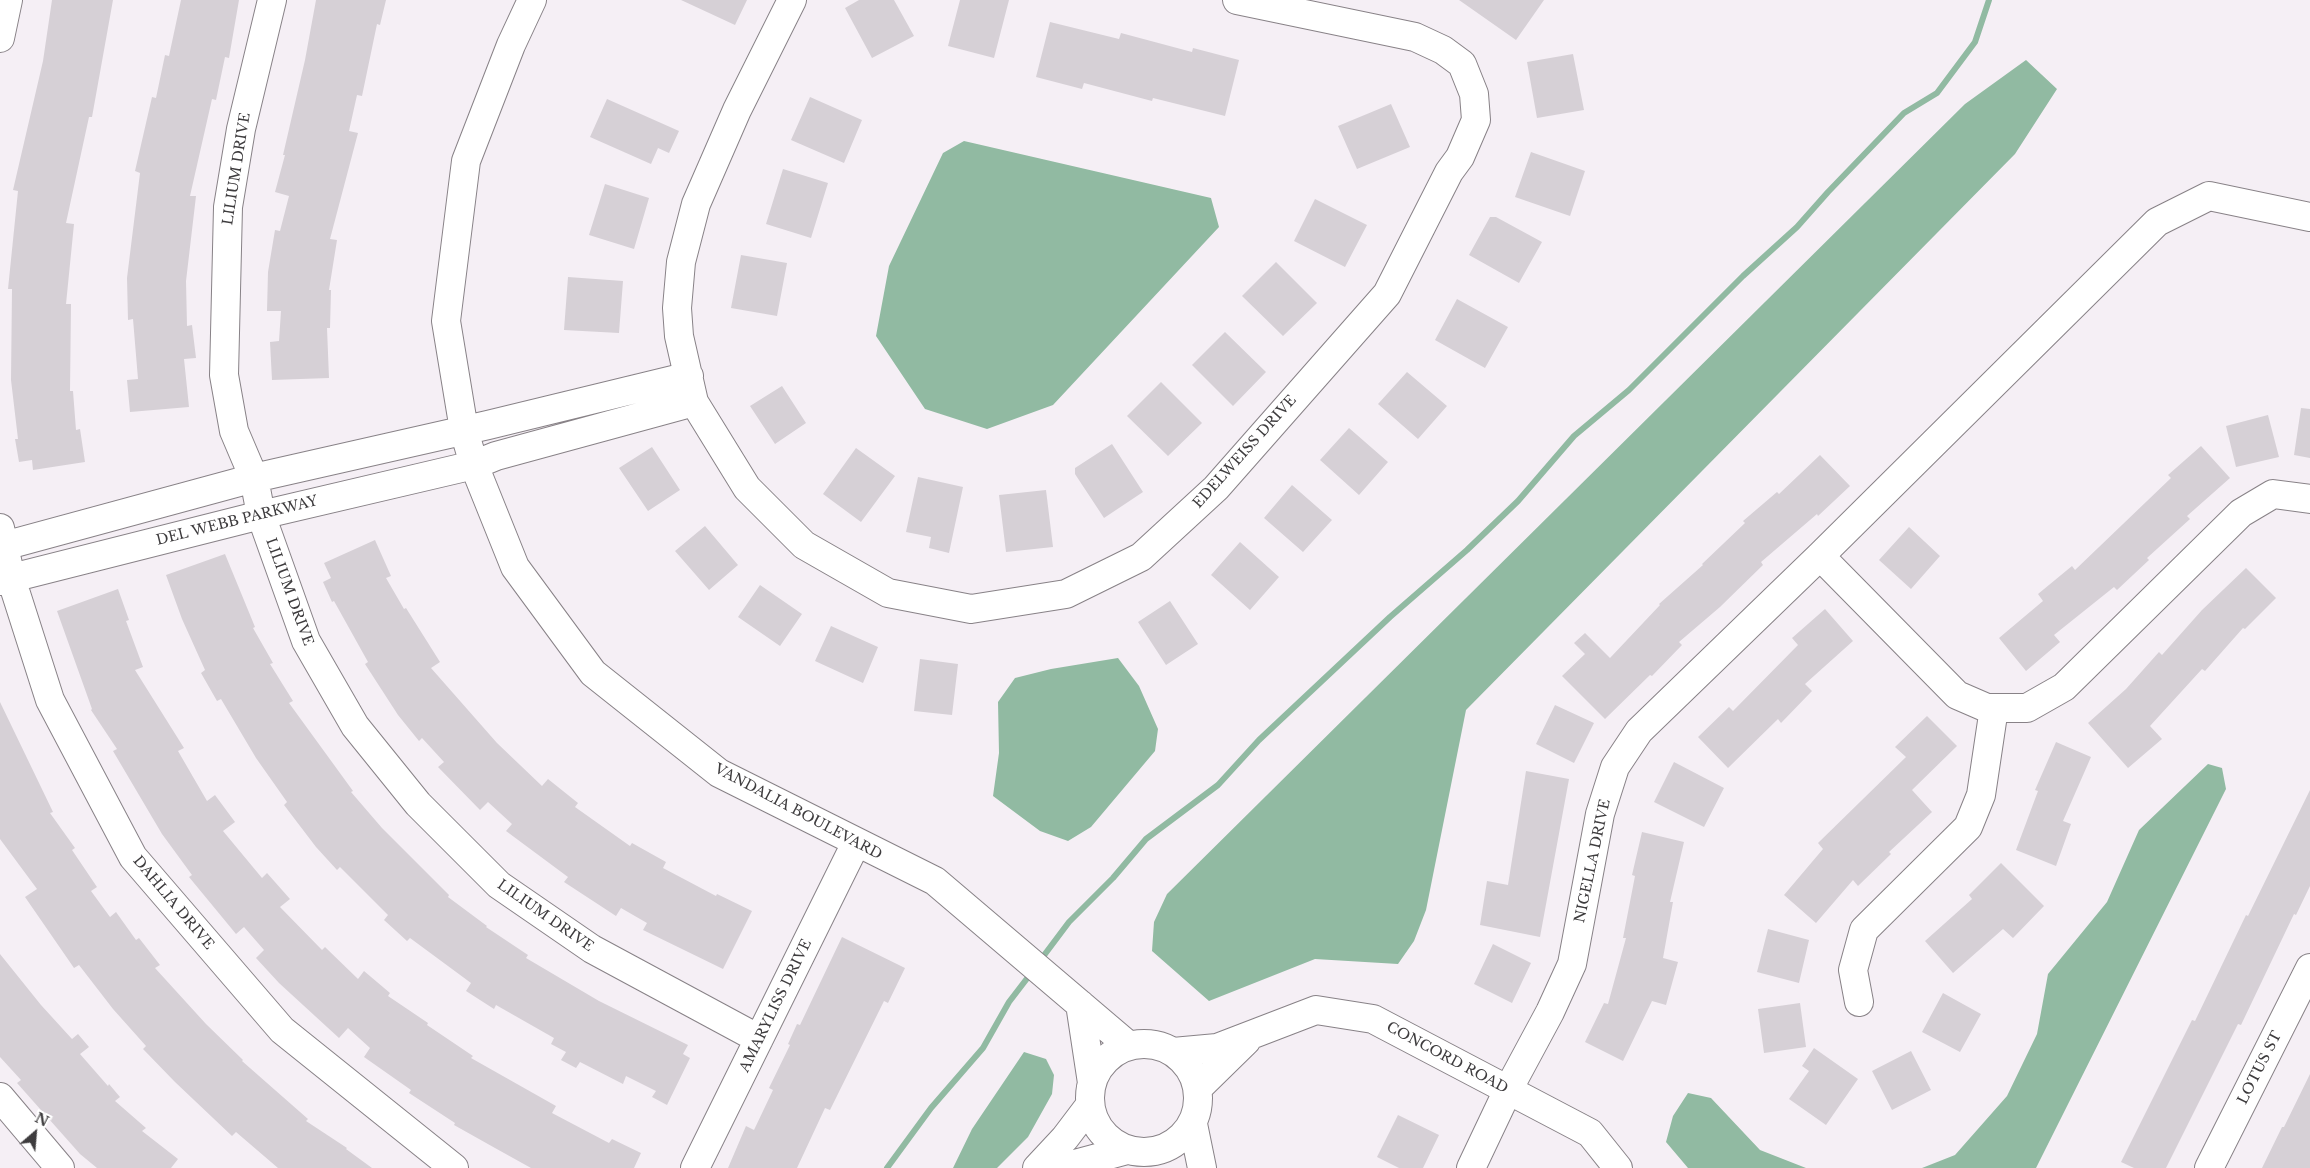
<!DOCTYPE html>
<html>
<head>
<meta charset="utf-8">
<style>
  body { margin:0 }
  #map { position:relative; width:2310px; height:1168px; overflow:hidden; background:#f5eff5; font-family:"Libre Baskerville",serif }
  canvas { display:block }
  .north { position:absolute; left:10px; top:1108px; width:50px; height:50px; -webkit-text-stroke:4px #fff; paint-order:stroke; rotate:27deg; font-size:14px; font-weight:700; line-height:20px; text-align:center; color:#3e3c3e }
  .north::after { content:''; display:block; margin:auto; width:18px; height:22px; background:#3e3c3e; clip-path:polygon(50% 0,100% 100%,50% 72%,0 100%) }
</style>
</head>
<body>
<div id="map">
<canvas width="2310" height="1168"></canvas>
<div class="north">N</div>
</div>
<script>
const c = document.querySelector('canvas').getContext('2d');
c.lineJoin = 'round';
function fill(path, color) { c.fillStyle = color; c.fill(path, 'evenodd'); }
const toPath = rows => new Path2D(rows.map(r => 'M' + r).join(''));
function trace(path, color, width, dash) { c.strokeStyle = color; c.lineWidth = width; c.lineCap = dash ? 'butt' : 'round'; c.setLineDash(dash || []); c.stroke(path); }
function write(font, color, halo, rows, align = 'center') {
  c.font = font + ' "Libre Baskerville",serif'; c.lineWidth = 5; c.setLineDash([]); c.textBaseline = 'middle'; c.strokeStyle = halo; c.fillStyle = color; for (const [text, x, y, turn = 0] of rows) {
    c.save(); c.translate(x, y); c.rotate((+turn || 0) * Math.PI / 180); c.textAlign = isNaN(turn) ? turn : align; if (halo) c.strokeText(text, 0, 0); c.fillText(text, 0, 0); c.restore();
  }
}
fill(toPath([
  [2026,60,2057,89,2015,154,1466,710,1426,910,1414,941,1398,964,1315,959,1209,1001,1152,951,1154,922,1167,894,1965,104],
  [964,141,1211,198,1219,227,1053,405,987,429,925,409,876,336,889,266,943,153],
  [1118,658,1139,686,1158,729,1155,751,1091,827,1068,841,1040,831,993,796,999,753,998,702,1015,678,1051,669],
  [2208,764,2222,768,2226,789,2036,1168,1922,1168,1955,1155,2007,1096,2037,1034,2048,974,2107,902,2139,830],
  [1024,1052,1046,1059,1054,1075,1052,1094,1028,1137,997,1168,953,1168,972,1129],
  [1688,1093,1711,1098,1760,1150,1806,1168,1688,1168,1666,1142,1673,1116]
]), '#91baa2');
trace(toPath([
  [1039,962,1069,922,1113,878,1146,839,1218,785,1259,740,1390,617,1467,550,1518,501,1574,436,1629,390,1743,276,1797,227,1828,192,1904,113,1937,93,1975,42,1989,0],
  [887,1168,931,1108,983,1048,1009,1002,1032,972]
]), '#91baa2', 6);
fill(toPath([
  [52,0,113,0,92,117,89,117,66,223,74,224,66,304,71,304,70,391,73,391,76,430,80,429,85,462,33,470,32,460,19,462,15,439,18,439,11,380,12,289,8,289,18,191,13,190,43,61],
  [181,0,239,0,229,58,225,57,216,100,212,99,190,196,196,196,186,281,187,326,192,325,196,358,184,359,189,407,130,412,127,380,138,379,133,319,128,320,127,278,140,173,135,171,152,97,156,98,165,55,169,56],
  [316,0,386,0,380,25,377,24,362,96,357,95,349,131,358,133,330,239,337,240,329,290,331,290,330,328,327,328,329,378,272,380,270,342,279,341,281,311,267,311,268,272,275,230,280,231,289,196,275,192,285,155,283,155,305,60],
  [681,0,747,0,735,25],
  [859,0,894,0,914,36,872,58,845,8],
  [960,0,1009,0,994,58,948,46],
  [1459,0,1544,0,1516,40],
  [1050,22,1119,39,1121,33,1192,52,1193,48,1239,60,1225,116,1153,98,1152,101,1084,83,1082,89,1036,77],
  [1573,54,1584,110,1537,118,1527,62],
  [810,97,862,120,844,163,791,140],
  [607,99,679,131,669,153,658,148,651,164,590,137],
  [1391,104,1410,147,1357,169,1338,126],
  [1531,152,1585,171,1570,216,1515,197],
  [783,169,828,183,811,238,766,224],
  [605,184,649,198,634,249,589,235],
  [1315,199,1367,225,1345,267,1294,241],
  [1490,217,1496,217,1542,242,1519,283,1469,255],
  [741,255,787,263,777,316,731,308],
  [1276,262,1317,303,1283,336,1242,296],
  [568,277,623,281,619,333,564,330],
  [1457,299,1508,327,1485,368,1435,340],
  [1225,332,1266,372,1233,406,1192,365],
  [1407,372,1447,406,1418,439,1378,404],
  [1161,382,1202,423,1168,456,1127,416],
  [782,386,806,423,775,444,750,406],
  [2301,408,2310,409,2310,458,2294,455],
  [2268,415,2279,457,2236,467,2226,426],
  [1349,428,1388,462,1359,495,1320,460],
  [1112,444,1143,492,1104,518,1075,474,1075,468],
  [2201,446,2230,478,2187,516,2190,519,2147,558,2149,560,2117,590,2114,587,2054,635,2060,642,2026,671,1999,638,2043,601,2038,594,2072,566,2075,570,2171,478,2168,475],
  [652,447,680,490,648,511,619,468],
  [856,448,895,476,861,522,823,494],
  [1820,455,1850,486,1818,516,1817,514,1761,562,1763,565,1720,607,1679,642,1682,645,1652,676,1650,675,1605,719,1562,676,1585,654,1574,643,1585,633,1610,658,1660,605,1659,604,1703,565,1702,564,1745,523,1743,521,1777,492,1779,494],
  [918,477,963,487,949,553,929,548,931,537,906,532],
  [1292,485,1332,520,1303,552,1264,518],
  [1046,490,1053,547,1006,552,999,495],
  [705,526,738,565,709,590,675,551],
  [1909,527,1940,556,1911,589,1879,560],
  [375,540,391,576,386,578,404,609,406,608,440,662,431,668,497,743,542,786,548,779,578,803,575,807,630,846,632,843,666,862,663,868,716,896,717,894,752,911,723,969,643,930,647,923,621,908,616,916,564,882,568,877,506,831,512,824,488,802,480,810,438,767,444,762,422,738,419,741,398,715,365,664,368,662,334,601,332,602,323,582,331,578,324,563],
  [1240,542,1279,577,1250,610,1211,575],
  [225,554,255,627,253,628,273,663,270,664,293,701,289,703,353,791,351,792,382,828,449,895,448,897,487,926,486,927,528,955,526,958,599,1001,688,1045,683,1054,690,1058,667,1105,652,1097,656,1091,626,1076,623,1084,580,1062,576,1068,561,1060,566,1052,551,1044,554,1038,496,1005,494,1009,466,991,471,983,410,938,407,941,384,920,388,915,340,867,337,870,316,847,284,805,287,802,256,758,221,699,217,701,201,673,205,670,182,619,166,575],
  [2246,568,2276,598,2245,629,2243,628,2205,671,2202,669,2150,726,2162,739,2128,768,2088,723,2126,689,2159,652,2162,655,2202,610],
  [760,585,802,614,780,646,738,617],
  [118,589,129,620,126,621,143,667,135,670,184,748,178,751,207,801,215,795,235,822,223,831,262,878,267,873,290,899,280,907,322,950,325,947,358,979,364,971,390,993,388,996,428,1023,427,1025,473,1056,471,1058,556,1106,552,1113,609,1143,612,1139,641,1153,634,1168,531,1168,495,1148,454,1125,455,1123,409,1093,411,1090,364,1057,370,1048,348,1028,339,1038,279,983,256,958,264,950,244,927,236,934,189,877,192,875,162,834,113,751,117,749,91,710,92,709,57,611],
  [1170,601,1198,644,1166,665,1138,622],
  [1825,609,1853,641,1805,684,1812,691,1781,723,1778,719,1728,768,1698,737,1729,707,1733,711,1798,645,1792,638],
  [831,626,878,647,863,683,815,661],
  [920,659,958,664,952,715,914,711],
  [0,702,53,812,50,813,75,848,72,850,97,887,91,891,110,917,116,912,136,940,139,938,160,965,155,968,206,1024,243,1060,242,1061,308,1119,306,1121,347,1148,346,1149,372,1168,278,1168,236,1132,232,1136,175,1082,143,1049,146,1046,113,1009,79,965,74,968,25,897,37,889,0,839],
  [1555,705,1594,723,1574,763,1536,744],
  [1927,716,1957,746,1912,790,1932,812,1889,852,1891,854,1858,886,1853,880,1816,923,1784,895,1823,849,1818,843,1906,757,1895,747],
  [2056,742,2091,757,2063,821,2071,824,2056,866,2016,850,2038,791,2035,790],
  [1674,762,1724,788,1704,827,1654,802],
  [1526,771,1569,779,1540,937,1480,925,1487,881,1508,885],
  [2310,790,2310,886,2296,915,2294,914,2241,1025,2238,1024,2166,1168,2134,1168,2121,1162,2192,1020,2195,1021,2246,915,2248,916],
  [1642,832,1684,842,1670,902,1673,902,1663,958,1678,962,1666,1005,1652,1001,1623,1061,1585,1042,1604,1003,1608,1004,1626,938,1623,938,1635,876,1632,875],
  [2001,863,2044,906,2013,938,2003,929,1953,973,1925,941,1972,899,1969,895],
  [1768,929,1809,940,1799,983,1757,972],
  [842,937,905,968,888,1003,884,1001,830,1110,825,1108,797,1168,728,1168,746,1126,754,1130,773,1090,769,1088,790,1045,788,1044,797,1024,800,1025],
  [1493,944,1531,963,1512,1003,1474,984],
  [0,954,41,1005,72,1039,78,1034,89,1047,80,1054,108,1086,109,1084,120,1097,115,1101,146,1128,142,1131,178,1159,171,1168,97,1168,80,1154,17,1083,21,1080,0,1057],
  [1943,993,1981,1014,1960,1052,1922,1032],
  [1800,1003,1806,1047,1764,1053,1758,1009],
  [1814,1048,1858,1079,1826,1125,1789,1099,1809,1071,1802,1066],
  [1911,1051,1931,1090,1892,1110,1872,1071],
  [2310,1074,2310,1168,2262,1168,2282,1127,2284,1127],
  [1398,1115,1439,1135,1423,1168,1399,1168,1377,1157]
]), '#d6d0d6');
const minor = toPath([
  [272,0,241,129,228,207,224,375,234,431,254,478,261,515,306,641,355,726,418,804,499,885,592,949,759,1039],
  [532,0,511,45,466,161,446,321,464,430,474,465,515,567,593,673,719,773,935,881,1129,1046],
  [792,0,737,110,696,204,681,262,677,308,679,336,694,402,747,488,804,545,888,593,971,609,1066,594,1141,557,1216,488,1387,294,1449,172,1460,157,1476,120,1474,94,1462,64,1443,50,1415,37,1237,0],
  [0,38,8,0],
  [0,528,11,578,50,700,133,857,282,1030,454,1168],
  [0,547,254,478,488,425,689,376],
  [1820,556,1957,695,1987,708,2027,708,2064,687,2241,513,2273,494,2310,499],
  [0,581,261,515,474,465,496,456,694,402],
  [1859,1002,1853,970,1864,930,1968,827,1981,795,1994,708],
  [1080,1004,1092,1083],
  '1090 1098a54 54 0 1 1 108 0a54 54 0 1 1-108 0Z',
  [1173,1052,1217,1048,1316,1010,1373,1019,1590,1133,1618,1168],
  [1198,1088,1246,1041],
  [0,1097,60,1168],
  [1193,1124,1202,1168],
  [695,1168,856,843],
  [1037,1168,1065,1138,1090,1105],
  [1060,1168,1127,1150],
  [1471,1168,1508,1090,1550,1012,1572,964,1600,814,1615,767,1639,731,1820,556,2157,222,2209,196,2310,217],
  [2209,1168,2310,968]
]);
trace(minor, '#888287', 30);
trace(minor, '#fff', 28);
write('14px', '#3e3c3e', '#fff', [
  ["LILIUM DRIVE",237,169,-81],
  ["EDELWEISS DRIVE",1245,452,-48],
  ["DEL WEBB PARKWAY",237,521,-14],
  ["LILIUM DRIVE",289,592,70],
  ["VANDALIA BOULEVARD",798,812,28],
  ["NIGELLA DRIVE",1593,861,-78],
  ["DAHLIA DRIVE",173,903,50],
  ["LILIUM DRIVE",545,916,35],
  ["AMARYLISS DRIVE",776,1006,-64],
  ["CONCORD ROAD",1447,1058,28],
  ["LOTUS ST",2260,1068,-63]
]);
</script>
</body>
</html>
